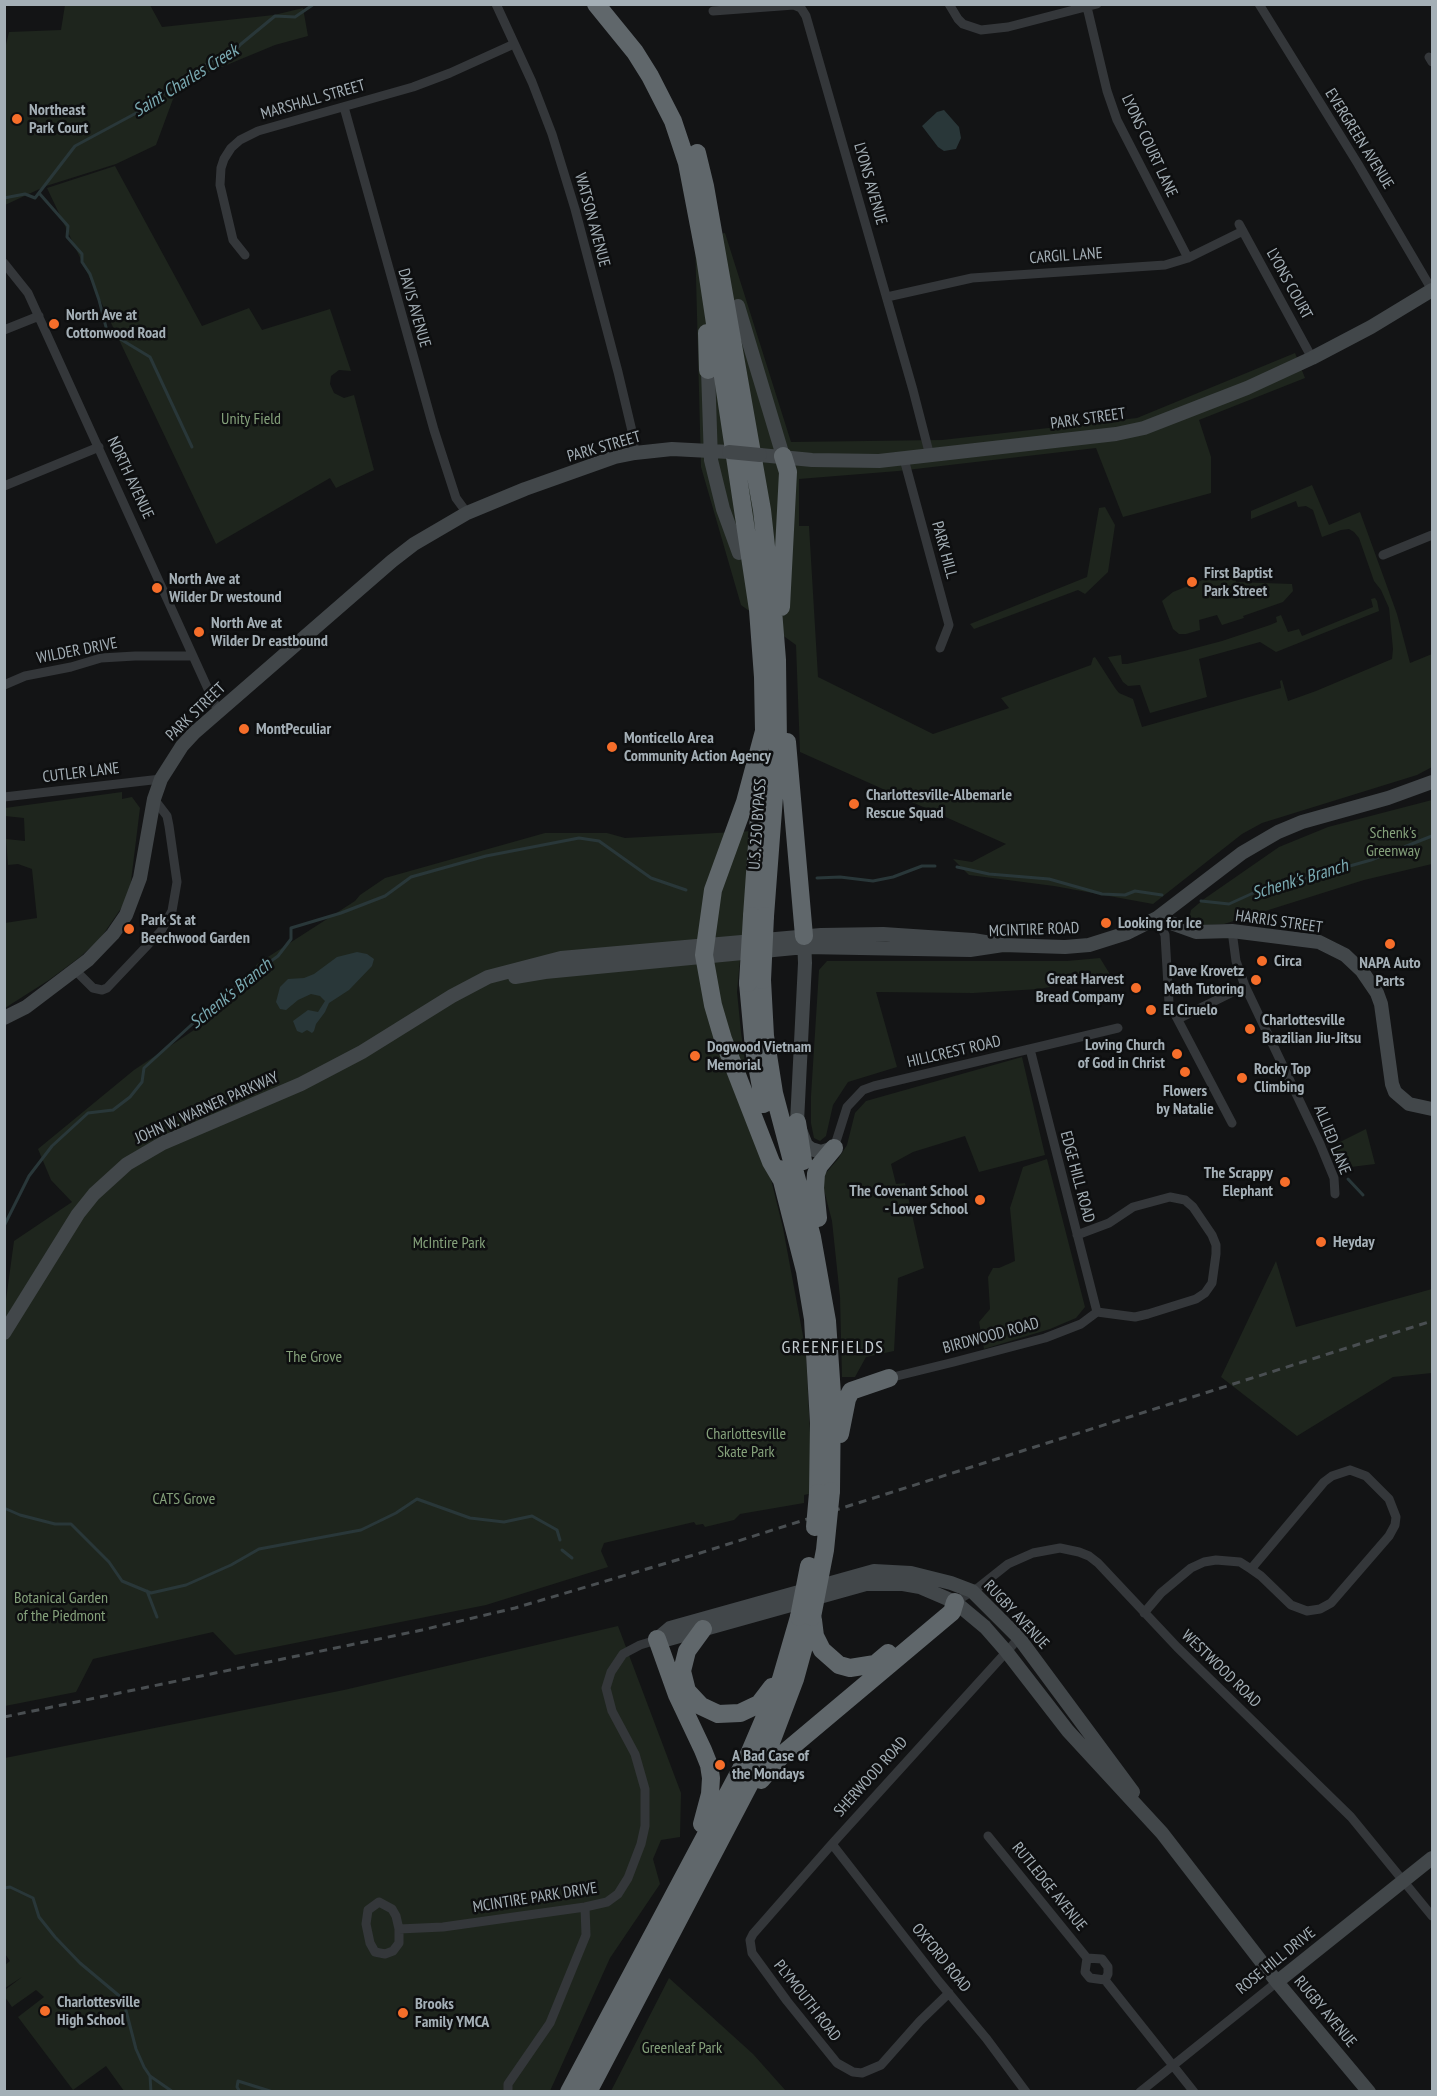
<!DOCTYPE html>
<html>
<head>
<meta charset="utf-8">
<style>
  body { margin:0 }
  #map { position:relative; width:1437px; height:2096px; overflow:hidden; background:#131415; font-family:"PT Sans Narrow",sans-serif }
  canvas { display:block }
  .frame { position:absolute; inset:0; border:6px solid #a4afb6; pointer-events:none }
</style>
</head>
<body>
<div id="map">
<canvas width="1437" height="2096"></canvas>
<div class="frame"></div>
</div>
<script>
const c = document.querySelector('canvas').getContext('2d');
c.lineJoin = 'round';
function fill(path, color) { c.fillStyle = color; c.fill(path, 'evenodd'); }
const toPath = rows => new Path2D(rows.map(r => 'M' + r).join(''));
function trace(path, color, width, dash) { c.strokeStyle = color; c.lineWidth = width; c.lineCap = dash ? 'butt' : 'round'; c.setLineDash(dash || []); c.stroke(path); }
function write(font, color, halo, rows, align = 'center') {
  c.font = font + ' "PT Sans Narrow",sans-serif'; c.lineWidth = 5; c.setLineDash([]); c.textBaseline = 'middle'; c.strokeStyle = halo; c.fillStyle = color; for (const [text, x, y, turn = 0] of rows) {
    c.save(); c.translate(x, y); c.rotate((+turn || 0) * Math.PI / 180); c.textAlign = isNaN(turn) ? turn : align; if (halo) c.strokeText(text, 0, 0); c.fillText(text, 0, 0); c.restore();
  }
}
fill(toPath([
  [65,5,150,5,162,27,274,15,303,8,308,36,275,45,188,81,173,99,156,145,116,164,46,186,5,205,4,53,9,32,61,30],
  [115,166,202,326,249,308,262,330,330,309,351,371,339,370,331,376,330,384,334,393,344,398,354,395,374,470,336,488,330,478,216,544,47,188],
  [725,233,791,442,942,440,1137,418,1295,353,1305,378,1199,420,1211,457,1211,493,1123,517,1096,448,898,471,799,479,799,526,809,526,818,677,933,734,1009,708,1001,698,1091,665,1093,658,1095,657,1115,688,1119,693,1133,699,1142,727,1281,688,1280,681,1282,680,1288,701,1316,691,1392,659,1393,649,1389,608,1381,590,1374,581,1359,538,1354,532,1349,529,1341,530,1322,537,1313,510,1306,506,1298,507,1296,501,1251,519,1251,511,1312,485,1329,525,1360,512,1397,614,1410,663,1432,654,1432,767,1417,775,1262,823,1242,834,1153,904,1054,886,969,875,953,859,972,862,1006,844,800,752,796,645,741,605,701,467,695,239],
  [1105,507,1115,525,1108,572,1085,594,1078,590,974,629,970,624,1087,577,1099,508],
  [1220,573,1234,573,1236,582,1292,584,1293,591,1283,602,1243,616,1244,618,1222,625,1217,615,1199,620,1200,630,1186,634,1179,634,1173,629,1162,601,1173,592],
  [1375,598,1377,601,1379,611,1276,652,1260,642,1199,659,1207,697,1150,713,1140,685,1128,686,1123,682,1108,657,1121,655,1122,664,1127,664,1184,651,1222,641,1270,625,1277,622,1276,617,1281,615,1288,632,1299,629,1302,636,1373,607,1371,599],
  [122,792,122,799,132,797,140,808,130,889,122,907,100,939,80,957,49,980,5,1008,5,923,37,918,32,869,18,864,8,865,6,839,25,841,24,818,5,816,5,808],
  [1432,800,1432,864,1364,880,1224,924,1194,926,1189,919,1191,910,1204,899,1279,847,1328,827],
  [752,831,737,992,741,1032,748,1086,783,1228,806,1352,813,1493,804,1495,804,1503,740,1514,734,1520,705,1527,703,1524,696,1525,694,1522,604,1543,601,1551,608,1567,486,1605,235,1655,213,1632,93,1659,76,1692,5,1706,5,1307,14,1241,72,1202,51,1180,38,1149,134,1070,203,1024,243,986,257,964,355,901,360,895,385,878,545,833,607,833,625,838],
  [1100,958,1111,976,1039,989,973,993,876,992,897,1067,848,1082,833,1105,826,1136,820,1141,814,1138,811,1123,811,1096,819,970,827,961,1067,961],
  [1022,1057,1045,1155,979,1172,965,1136,913,1152,891,1164,896,1184,905,1183,924,1268,898,1278,894,1351,866,1357,855,1377,842,1377,840,1297,832,1221,823,1186,825,1174,838,1159,847,1145,855,1113,866,1101],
  [1366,1129,1375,1164,1343,1168,1332,1146],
  [1047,1159,1085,1307,1076,1318,1050,1329,984,1349,979,1322,990,1309,988,1277,993,1268,999,1268,1015,1261,1010,1208,1023,1167],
  [1276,1261,1296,1327,1432,1289,1432,1373,1393,1377,1297,1436,1221,1377],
  [618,1626,681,1793,680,1837,661,1840,653,1859,660,1884,610,1958,550,2091,124,2091,106,2066,73,2090,18,2017,44,1997,36,1990,12,2007,5,1997,5,1990,22,1977,5,1988,5,1965,10,1961,5,1954,5,1758,344,1690],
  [669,1978,753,2054,786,2091,611,2091]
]), '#1e251d');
fill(toPath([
  [944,110,959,127,961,138,956,149,944,151,938,147,922,126,937,112],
  [357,952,367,954,374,959,372,966,349,990,329,1003,325,1012,316,1024,314,1031,312,1033,307,1030,302,1033,297,1031,293,1021,308,1010,318,1012,325,1001,320,996,311,994,298,1000,286,1010,280,1009,276,1002,280,987,288,979,304,978,314,974,337,957]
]), '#293739');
trace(toPath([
  [39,193,68,226,67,237,82,254,82,262,90,274,99,300,107,331,150,357,192,447],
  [4,198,25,194,35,198,75,146,153,104,159,96,182,83,211,61,227,59,241,44,275,16,295,17,314,4],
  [957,867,989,874,1049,879,1102,894,1125,895,1135,891,1162,895],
  [817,878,840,877,873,881,893,877,922,866,935,866],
  [1201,901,1229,904,1262,889,1300,880,1371,860,1432,836],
  [1348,1179,1363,1195],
  [4,1226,29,1176,52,1146,88,1113,113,1110,130,1097,142,1082,144,1068,223,996,278,956,291,939,291,928,341,913,385,896,411,877,486,856,579,838,599,841,651,878,686,890],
  [4,1508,20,1515,55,1524,71,1524,109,1562,122,1581,151,1593,186,1585,231,1565,259,1549,361,1530,396,1513,417,1499,470,1518,504,1522,532,1516,557,1530,560,1540],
  [562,1550,572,1558],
  [147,1591,157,1617],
  [4,1888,10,1887,33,1898,39,1917,55,1937,80,1963,123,1999,136,2049,144,2067,150,2076,173,2092],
  [150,2076,151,2092],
  [240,2092,237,2087,238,2081,273,2092]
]), '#293739', 3);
trace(toPath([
  [496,4,532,82,552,134,575,209,618,372,632,431,635,453],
  [949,4,958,19,963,24,981,30,1008,27,1097,4],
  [1259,4,1358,164,1432,290],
  [1087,7,1107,91,1117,120,1188,258],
  [713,11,794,5,801,8,806,16,913,390,930,456],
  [1429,57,1432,62],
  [344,107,434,430,456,498,467,513],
  [1239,224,1312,358],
  [245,255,233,240,220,185,221,168,224,159,231,148,240,140,258,131,413,87,450,73,514,44],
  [4,263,28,293,218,711],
  [887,297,972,278,1165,265,1188,258,1243,231],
  [4,330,39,316],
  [904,459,949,625,940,648],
  [4,486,99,447],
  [1383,555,1432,535],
  [4,685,25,676,71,667,101,658,135,656,193,656],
  [4,797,161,779],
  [1157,918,1165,935,1169,1003,1232,1123],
  [1232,931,1236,961,1245,986,1320,1144,1334,1178,1335,1194],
  [75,970,93,988,102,990,107,988,161,931,172,911,177,882,169,826,167,816,154,799],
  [1178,1019,1245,986],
  [1030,1049,1097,1312],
  [834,1148,847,1107,863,1090,874,1086,1118,1028],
  [1077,1235,1109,1223,1133,1207,1170,1197,1185,1200,1193,1207,1212,1235,1216,1245,1216,1254,1212,1283,1205,1293,1196,1299,1148,1314,1135,1317,1097,1312],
  [889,1378,954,1362,1045,1338,1081,1324,1097,1312],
  [1350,1470,1366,1476,1389,1499,1396,1517,1395,1525,1389,1536,1331,1603,1320,1609,1307,1611,1291,1605,1261,1576,1251,1569,1324,1482,1332,1476,1350,1470],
  [955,1602,979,1587,1008,1564,1033,1553,1060,1548,1079,1552,1089,1556,1098,1563,1177,1647,1351,1817,1432,1916],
  [1144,1613,1161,1593,1191,1568,1204,1562,1216,1560,1240,1562,1251,1569],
  [988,1836,1087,1958],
  [832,1844,937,1979,986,2038,1026,2092],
  [379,1902,392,1909,396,1916,399,1929,399,1943,393,1951,385,1954,375,1952,370,1943,366,1924,368,1910,379,1902],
  [399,1929,443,1927,585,1907,607,1902,618,1894,628,1878,641,1844,645,1826,645,1789,635,1754,612,1711,606,1688,611,1672,623,1654,640,1645,660,1639],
  [1087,1958,1102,1959,1108,1967,1108,1974,1105,1980],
  [1087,1958,1085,1972,1090,1978,1105,1980],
  [1105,1980,1194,2092],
  [949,1993,920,2021,881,2065,862,2073,853,2072,837,2063,787,2001,752,1953,750,1940,753,1934,832,1844,1019,1638],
  [508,2092,508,2084,550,2023,586,1935,585,1907],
  [1140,2092,1277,1982]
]), '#34373a', 9);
trace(toPath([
  [738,306,783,456],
  [708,370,711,460,723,509,739,553],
  [760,455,812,460,879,461,1116,434,1144,428,1247,388,1312,358,1371,327,1432,290],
  [1157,918,1196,932,1232,931,1319,942,1345,955,1362,971,1377,993,1381,1004,1392,1084,1395,1092,1409,1104,1432,1109],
  [804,938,805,963,797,1122,806,1145,811,1149,821,1152,834,1148],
  [515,977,545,972,805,947,970,950,1003,945,1065,947,1089,945,1127,933,1157,918,1242,853,1278,832,1302,822,1388,798,1432,782],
  [4,1018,26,1007,88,960,113,934,126,915,140,878,154,799,161,779,182,746,194,733,392,561,414,544,467,513,525,489,615,457,635,453,672,449,729,452],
  [4,1333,78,1214,94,1194,127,1164,163,1143,301,1084,362,1052,452,996,488,977,561,958,821,935,883,934,973,940,1003,945],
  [657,1639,670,1628,874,1571,911,1573,951,1583,972,1591,1019,1638,1133,1792],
  [669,1639,866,1584,903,1584,920,1587,955,1602,985,1627,1006,1651,1068,1731,1162,1833,1277,1982,1369,2092],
  [1277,1982,1432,1858]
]), '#42474a', 14);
trace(toPath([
  [596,4,635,52,650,76,673,121,687,163,705,257,758,610,763,677,764,731,745,802,713,890,704,955,713,1005,723,1039,771,1162,781,1179],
  [697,153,705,186,762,510,773,610,777,660,778,744,765,916],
  [707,333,708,370],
  [781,607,788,472,783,456],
  [787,742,804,936],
  [752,916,763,760],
  [762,980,765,1036,774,1093,812,1237,827,1321,832,1394,831,1491],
  [748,983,754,1049,764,1104],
  [797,1122,803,1161],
  [779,1169,805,1271,813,1319,819,1423,818,1493],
  [818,1218,815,1188,816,1174,819,1166,834,1148],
  [840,1434,847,1399,851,1391,889,1378],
  [813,1620,815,1636,822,1650,839,1665,850,1668,875,1664,888,1653],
  [703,1629,687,1651,682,1671,687,1691,701,1706,718,1714,740,1713,759,1704,772,1687],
  [657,1639,677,1695,703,1750,709,1765,711,1778,710,1794,702,1824],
  [761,1780,783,1754,952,1612,955,1602],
  [569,2092,749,1754,781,1679,799,1617],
  [588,2092,770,1745,795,1679,812,1617]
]), '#60676b', 18);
trace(toPath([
  [4,1717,422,1630,515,1608,697,1554,1432,1321]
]), '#494e51', 3, [8, 6]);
trace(toPath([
  [729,452,760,455]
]), '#42474a', 14);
trace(toPath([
  [762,980,765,916],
  [748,983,752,916],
  [815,1527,818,1493],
  [799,1617,809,1566],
  [812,1617,825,1550,831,1491]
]), '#60676b', 18);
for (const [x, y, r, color] of [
  [17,119,6,"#f66e2a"],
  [54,324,6,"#f66e2a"],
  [1192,582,6,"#f66e2a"],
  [157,588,6,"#f66e2a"],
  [199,632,6,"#f66e2a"],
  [244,729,6,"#f66e2a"],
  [612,747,6,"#f66e2a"],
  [854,804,6,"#f66e2a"],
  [1106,923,6,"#f66e2a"],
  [129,929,6,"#f66e2a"],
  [1390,944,6,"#f66e2a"],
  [1262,961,6,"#f66e2a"],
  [1256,980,6,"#f66e2a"],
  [1136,988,6,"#f66e2a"],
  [1151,1010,6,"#f66e2a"],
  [1250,1029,6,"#f66e2a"],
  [1177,1054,6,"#f66e2a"],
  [695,1056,6,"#f66e2a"],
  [1185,1072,6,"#f66e2a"],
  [1242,1078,6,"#f66e2a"],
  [1285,1182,6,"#f66e2a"],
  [980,1200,6,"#f66e2a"],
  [1321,1242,6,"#f66e2a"],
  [720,1765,6,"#f66e2a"],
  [45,2011,6,"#f66e2a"],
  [403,2013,6,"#f66e2a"]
]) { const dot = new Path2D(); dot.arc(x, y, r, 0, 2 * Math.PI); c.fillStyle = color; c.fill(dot); trace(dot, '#0e0f10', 2); }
write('16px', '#a4afb6', '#0e0f10', [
  ["MARSHALL STREET",313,100,-16],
  ["EVERGREEN AVENUE",1359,139,58],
  ["LYONS COURT LANE",1149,146,65],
  ["LYONS AVENUE",870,184,74],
  ["WATSON AVENUE",592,220,75],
  ["CARGIL LANE",1066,256,-4],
  ["LYONS COURT",1289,284,61],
  ["DAVIS AVENUE",414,308,74],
  ["PARK STREET",1088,419,-8],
  ["PARK STREET",604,447,-16],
  ["NORTH AVENUE",130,478,65],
  ["PARK HILL",944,550,75],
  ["WILDER DRIVE",77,651,-11],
  ["PARK STREET",196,712,-44],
  ["CUTLER LANE",81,773,-7],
  ["U.S. 250 BYPASS",758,824,-86],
  ["HARRIS STREET",1279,922,8],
  ["MCINTIRE ROAD",1034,930,-2],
  ["HILLCREST ROAD",954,1052,-13],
  ["JOHN W. WARNER PARKWAY",207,1108,-24],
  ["ALLIED LANE",1332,1140,68],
  ["EDGE HILL ROAD",1077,1177,75],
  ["BIRDWOOD ROAD",991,1336,-15],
  ["RUGBY AVENUE",1016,1615,47],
  ["WESTWOOD ROAD",1221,1669,44],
  ["SHERWOOD ROAD",871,1777,-48],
  ["RUTLEDGE AVENUE",1049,1887,51],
  ["MCINTIRE PARK DRIVE",535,1898,-9],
  ["OXFORD ROAD",941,1958,51],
  ["ROSE HILL DRIVE",1276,1961,-39],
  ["PLYMOUTH ROAD",807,2001,52],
  ["RUGBY AVENUE",1325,2012,50]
]);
write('bold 16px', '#a4afb6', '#0e0f10', [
  ["Northeast",29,110],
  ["Park Court",29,128],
  ["North Ave at",66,315],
  ["Cottonwood Road",66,333],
  ["First Baptist",1204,573],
  ["Park Street",1204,591],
  ["North Ave at",169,579],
  ["Wilder Dr westound",169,597],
  ["North Ave at",211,623],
  ["Wilder Dr eastbound",211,641],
  ["MontPeculiar",256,729],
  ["Monticello Area",624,738],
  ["Community Action Agency",624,756],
  ["Charlottesville-Albemarle",866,795],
  ["Rescue Squad",866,813],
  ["Park St at",141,920],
  ["Beechwood Garden",141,938],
  ["Looking for Ice",1118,923],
  ["Circa",1274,961],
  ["NAPA Auto",1390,963,"center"],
  ["Parts",1390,981,"center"],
  ["Dave Krovetz",1244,971,"right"],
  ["Math Tutoring",1244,989,"right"],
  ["Great Harvest",1124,979,"right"],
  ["Bread Company",1124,997,"right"],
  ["El Ciruelo",1163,1010],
  ["Charlottesville",1262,1020],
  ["Brazilian Jiu-Jitsu",1262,1038],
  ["Loving Church",1165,1045,"right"],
  ["of God in Christ",1165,1063,"right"],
  ["Dogwood Vietnam",707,1047],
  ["Memorial",707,1065],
  ["Rocky Top",1254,1069],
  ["Climbing",1254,1087],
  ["Flowers",1185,1091,"center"],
  ["by Natalie",1185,1109,"center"],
  ["The Scrappy",1273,1173,"right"],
  ["Elephant",1273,1191,"right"],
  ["The Covenant School",968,1191,"right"],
  ["- Lower School",968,1209,"right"],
  ["Heyday",1333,1242],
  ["A Bad Case of",732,1756],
  ["the Mondays",732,1774],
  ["Charlottesville",57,2002],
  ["High School",57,2020],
  ["Brooks",415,2004],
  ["Family YMCA",415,2022]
], 'left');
write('16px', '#85a17b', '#0e0f10', [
  ["Unity Field",251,419],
  ["Schenk's",1393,833],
  ["Greenway",1393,851],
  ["McIntire Park",449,1243],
  ["The Grove",314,1357],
  ["Charlottesville",746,1434],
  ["Skate Park",746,1452],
  ["CATS Grove",184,1499],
  ["Botanical Garden",61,1598],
  ["of the Piedmont",61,1616],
  ["Greenleaf Park",682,2048]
]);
write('italic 18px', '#7aaab2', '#0e0f10', [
  ["Saint Charles Creek",186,81,-32],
  ["Schenk's Branch",1300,880,-17],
  ["Schenk's Branch",231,994,-39]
]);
c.letterSpacing = '1.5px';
write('18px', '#c5cdd2', '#0e0f10', [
  ["GREENFIELDS",833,1348]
]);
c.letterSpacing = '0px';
</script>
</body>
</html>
